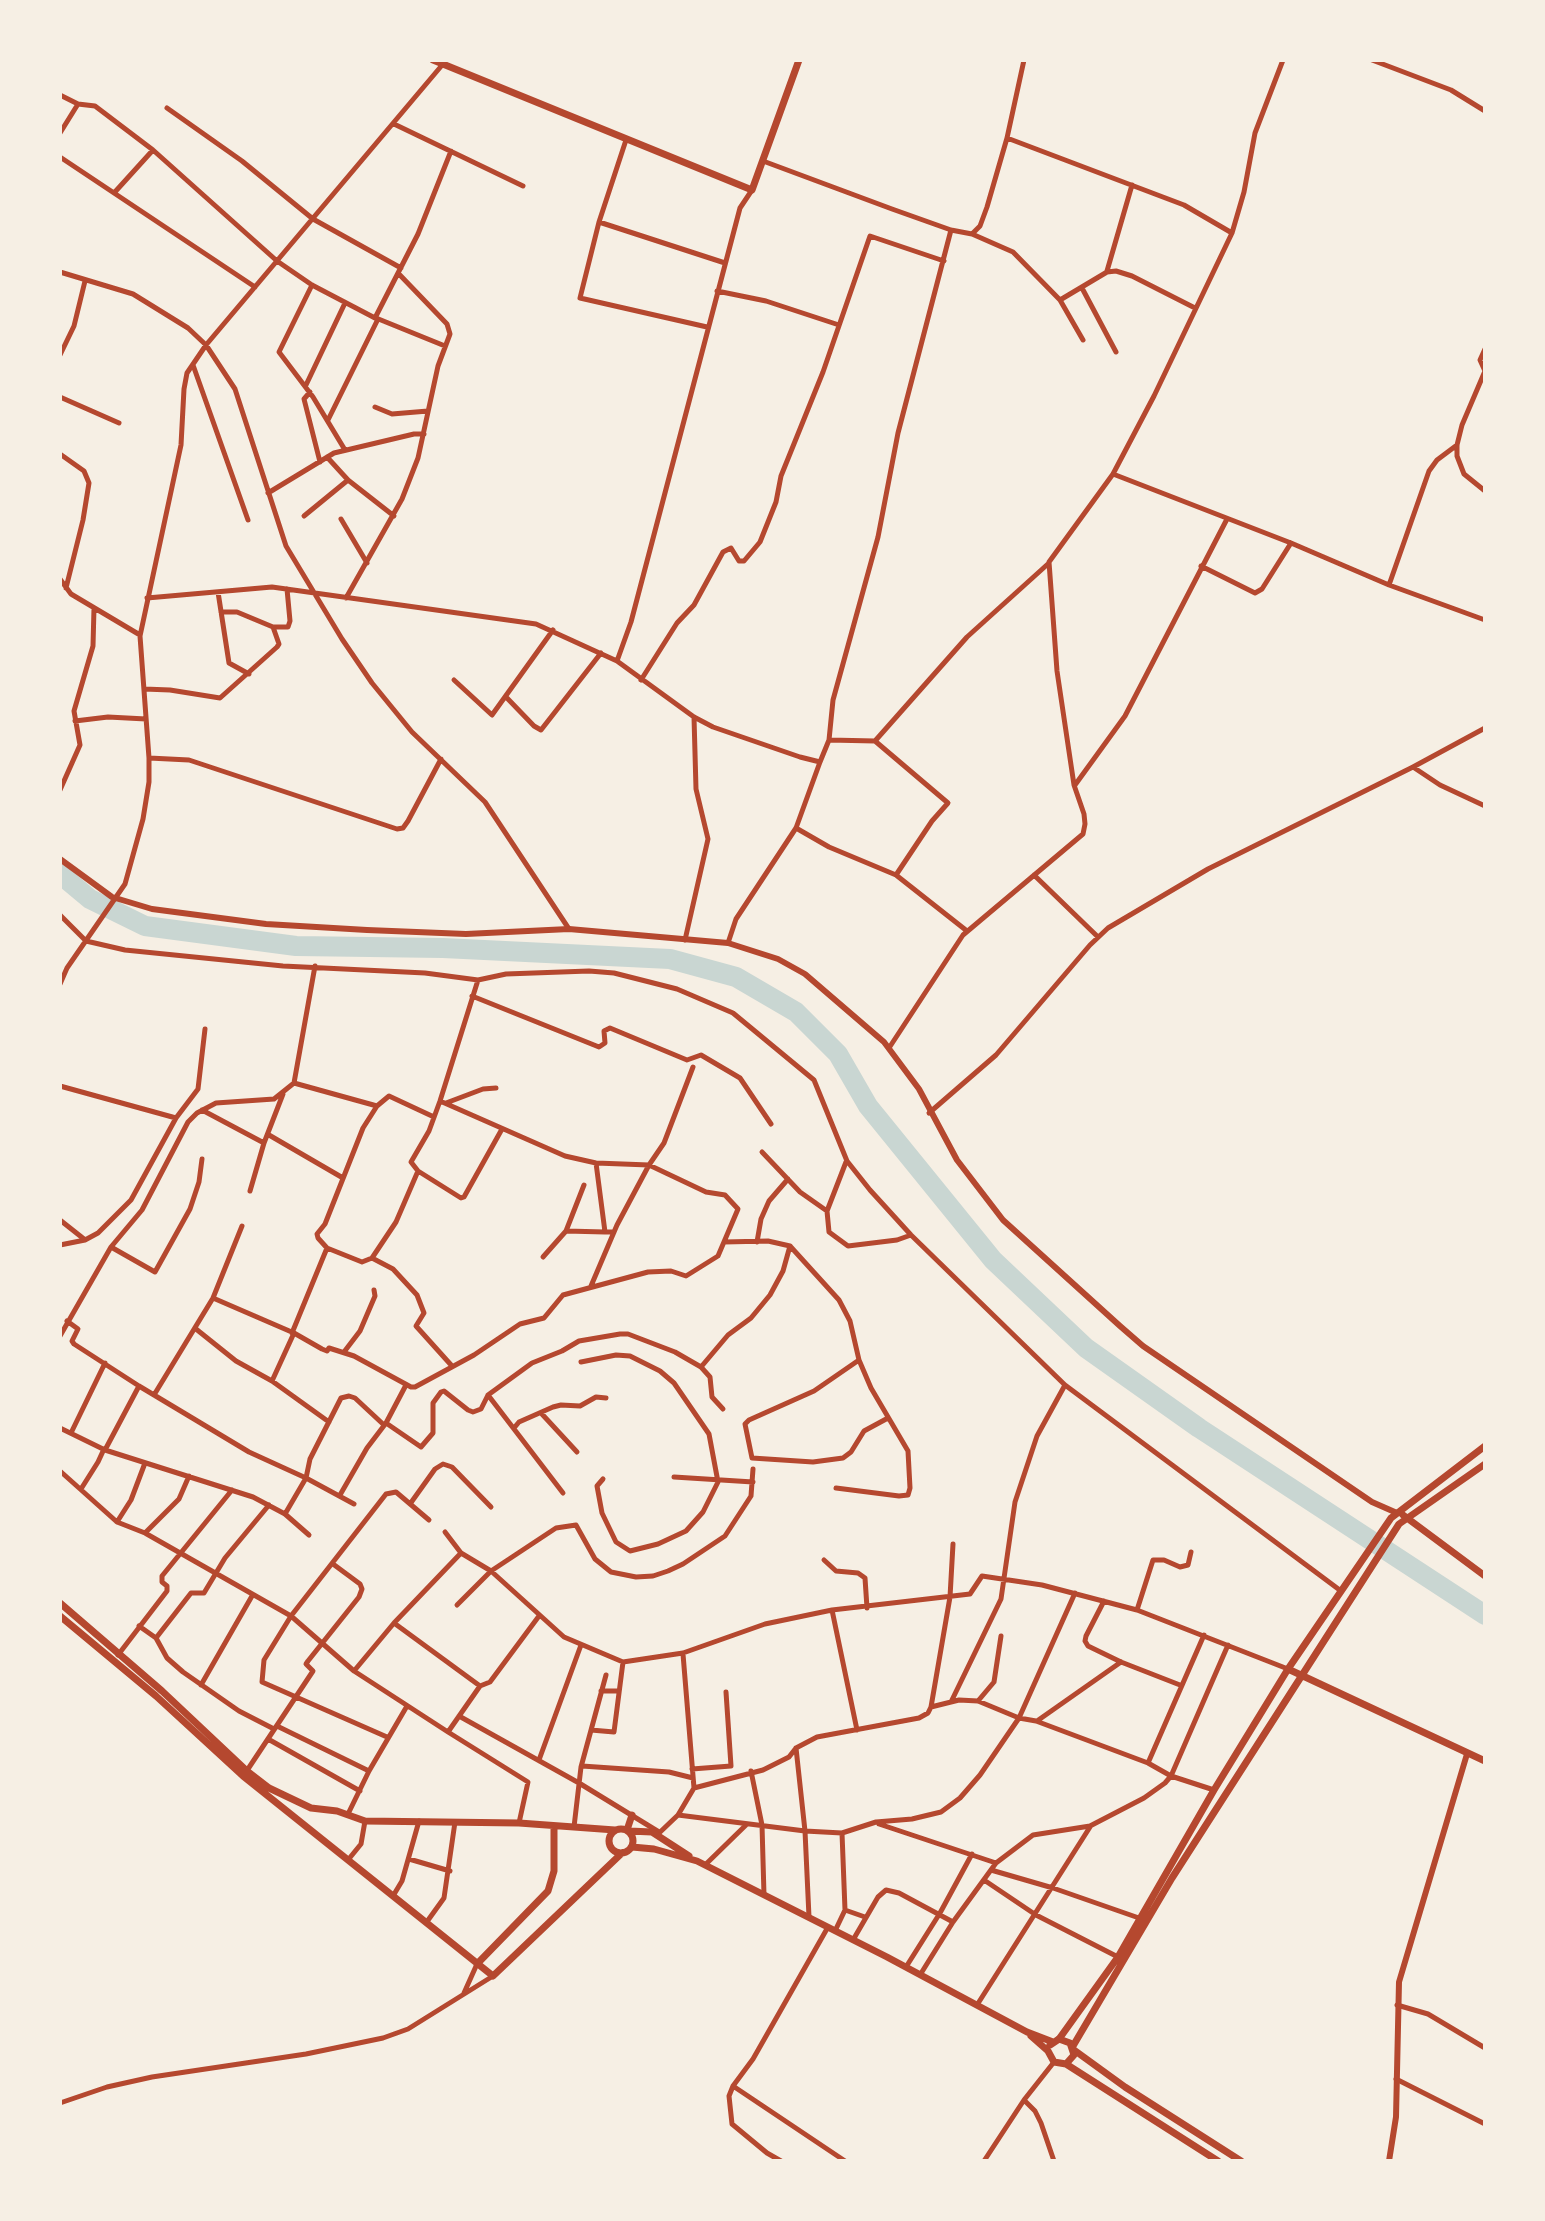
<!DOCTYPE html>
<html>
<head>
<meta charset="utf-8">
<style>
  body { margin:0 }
  #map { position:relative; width:1545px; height:2221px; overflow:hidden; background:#f6efe4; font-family:"Alegreya Sans",sans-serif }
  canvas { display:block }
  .frame { position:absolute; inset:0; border:62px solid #f6efe4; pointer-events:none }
</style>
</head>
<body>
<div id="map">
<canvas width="1545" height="2221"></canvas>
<div class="frame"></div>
</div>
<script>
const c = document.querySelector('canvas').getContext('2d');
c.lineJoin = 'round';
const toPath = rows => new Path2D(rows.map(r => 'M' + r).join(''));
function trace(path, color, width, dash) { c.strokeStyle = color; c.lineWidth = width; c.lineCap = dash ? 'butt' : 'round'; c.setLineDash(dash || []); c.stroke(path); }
trace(toPath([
  [60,874,90,899,145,926,296,946,443,948,670,959,736,977,796,1012,838,1054,868,1106,993,1260,1086,1348,1199,1428,1485,1615]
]), '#c9d6d2', 20);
trace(toPath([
  [1024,60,1007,138,1184,205,1232,233],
  [1283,60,1255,133,1244,192,1232,233,1154,396,1113,474,1291,543,1389,585,1485,620],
  [1372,60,1451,90,1485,111],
  [60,95,78,104,95,106,153,150,277,261,312,285,375,318,418,234,451,151],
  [167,108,242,161,313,219,401,268],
  [394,124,523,186],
  [60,133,78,104],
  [626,140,599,222,580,298,707,327],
  [60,157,255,287],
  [763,161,892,209,951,230,972,234,980,226,987,207,1007,138],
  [114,193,153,150],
  [599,222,725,263],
  [972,234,1013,252,1060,300,1107,272,1116,271,1132,276,1195,308],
  [1107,271,1132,185],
  [60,272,133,294,188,328,206,345,235,389,286,546,342,639,372,683,412,732,485,802,569,929],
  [312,285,279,352,313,397,345,450],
  [1082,288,1116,352],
  [717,291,766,301,839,325],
  [1060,300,1083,340],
  [376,318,445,346],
  [60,355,74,326,85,281],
  [193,365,248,520],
  [1485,371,1462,425,1457,445,1457,456,1464,474,1485,491],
  [1485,371,1480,360,1485,349],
  [306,385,345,303],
  [310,392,304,399,320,462],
  [60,397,119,423],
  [375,407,392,414,428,411],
  [328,420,378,319],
  [60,454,84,471,89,483,83,520,66,588],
  [327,457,348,480,394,516],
  [268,493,334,453,414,434,424,434],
  [304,516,348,480],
  [341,519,367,563],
  [1201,566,1255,593,1262,589,1291,543],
  [60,579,71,594,140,635],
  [1389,585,1429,471,1437,460,1457,445],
  [218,592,229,663,249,674],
  [147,598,272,587,536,624,617,661,694,717,713,727,800,757,820,762,829,740,875,741,948,803,932,821,896,875],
  [346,598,402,499,418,458,438,366,450,334,447,324,398,273],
  [221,612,237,612,273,627,288,627,290,621,287,589],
  [617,661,631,622,740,208,752,190],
  [454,680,492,715,553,630],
  [641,680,677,623,694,605,723,552,731,548,739,561,744,561,760,542,776,502,781,476,823,372,870,236,944,261],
  [144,689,170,690,220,698,277,647,279,644,273,627],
  [507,698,534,726,541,730,601,653],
  [75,721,108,717,146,719],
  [1485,728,1413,767,1440,785,1485,806],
  [829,740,833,700,878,537,898,433,951,230],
  [875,741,967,637,1049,563],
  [149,758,189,760,397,829,403,828,408,821,441,759],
  [1075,785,1125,716,1227,519],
  [60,790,80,745,74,711,93,646,94,608],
  [796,828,829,847,896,875,967,931],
  [1034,875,1098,937],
  [60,915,86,941,125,950,283,966,425,973,478,980,506,974,589,971,614,973,677,989,733,1013,814,1080,847,1161,870,1190,911,1235,1065,1385,1341,1591],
  [685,940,708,839,696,789,694,717],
  [728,943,736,919,796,828,820,762],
  [60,984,67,968,125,884,143,819,149,782,149,758,140,636,181,445,184,389,187,373,206,345,443,64],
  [472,996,599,1047,605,1043,604,1031,610,1028,687,1060,701,1055,740,1078,771,1124],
  [889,1048,963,935,1083,834,1085,824,1084,814,1074,785,1057,671,1049,562,1113,474],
  [294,1083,377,1106,389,1096,434,1117],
  [60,1086,176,1118],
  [446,1103,483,1089,496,1088],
  [377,1106,363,1128,325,1224,317,1234,318,1238,327,1248,362,1262,372,1258,396,1222,418,1171,411,1162,429,1131,440,1101,478,980],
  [202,1110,264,1143],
  [929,1113,996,1055,1090,945,1108,928,1208,869,1413,767],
  [269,1135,343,1178],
  [762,1152,800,1192,827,1211,829,1232,848,1246,897,1240,911,1235],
  [596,1163,605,1232,614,1232],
  [418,1171,461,1198,464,1197,502,1129],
  [250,1191,264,1143,283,1094],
  [827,1211,846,1162],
  [60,1220,84,1239],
  [566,1231,584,1185],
  [724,1242,768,1241,790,1246,839,1300,850,1321,859,1360,871,1388,908,1451,910,1488,908,1495,899,1496,836,1488],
  [757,1242,761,1219,769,1201,788,1179],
  [60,1245,85,1240,98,1233,131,1200,176,1118,198,1089,205,1029],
  [111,1247,155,1272,190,1209,199,1182,202,1159],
  [543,1257,566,1231,605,1232],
  [372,1258,393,1269,417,1295,424,1313,416,1326,452,1366],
  [591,1286,617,1225,649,1165,664,1143,693,1067],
  [213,1298,294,1333,322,1349,327,1351,329,1348,354,1356,411,1387,415,1387,474,1355,520,1324,544,1318,563,1295,648,1272,671,1271,686,1276,718,1256,738,1209,725,1195,706,1192,649,1165,596,1163,565,1156,440,1101],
  [67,1321,78,1329,72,1341,74,1344,139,1386,249,1452,306,1478,354,1504],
  [196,1329,236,1361,272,1381,329,1422],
  [292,1333,327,1248],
  [60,1336,111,1247,142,1210,188,1122,197,1113,216,1103,274,1099,294,1083,315,966],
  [344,1352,360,1331,375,1296,374,1290],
  [859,1360,814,1391,749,1420,745,1424,752,1458,813,1462,843,1458,851,1452,864,1431,888,1418],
  [581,1362,616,1355,630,1356,660,1371,674,1383,709,1434,718,1482,703,1512,686,1531,658,1544,630,1551,616,1542,602,1513,597,1486,603,1479],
  [701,1367,728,1335,751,1318,770,1295,783,1271,790,1246],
  [272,1381,294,1333],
  [154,1395,213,1298,242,1226],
  [488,1395,563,1493],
  [541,1413,577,1452],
  [386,1423,421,1447,433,1433,433,1403,441,1392,444,1391,468,1410,473,1412,481,1409,488,1395,532,1363,562,1351,579,1341,620,1334,628,1334,675,1352,701,1367,710,1377,712,1397,723,1409],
  [60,1428,105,1450,253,1497,285,1514,309,1535],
  [514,1428,519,1422,553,1407,561,1405,580,1406,596,1397,606,1398],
  [71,1433,105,1363],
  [105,1450,139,1386],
  [60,1471,117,1522,145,1533,291,1616,354,1671,448,1732,480,1686,490,1682,539,1616],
  [674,1477,753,1482],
  [81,1489,98,1462,104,1449],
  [340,1495,367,1448,386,1423,406,1385],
  [410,1504,435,1469,443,1464,452,1467,491,1507],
  [285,1514,306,1478,310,1459,341,1398,349,1396,355,1398,384,1425],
  [117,1522,131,1500,145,1463],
  [445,1532,461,1553,491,1571,564,1637,623,1662,683,1653,765,1624,832,1610,970,1594,982,1576,1042,1585,1137,1610,1288,1669],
  [145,1533,179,1499,189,1476],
  [824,1560,836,1571,858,1573,865,1578,867,1608],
  [1104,1601,1086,1636,1085,1641,1088,1646,1121,1662,1180,1685],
  [457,1605,491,1571,556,1528,576,1525,595,1559,611,1572,636,1577,653,1576,668,1571,683,1564,725,1536,751,1496,753,1469],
  [832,1610,857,1730],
  [1137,1610,1153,1560,1164,1560,1180,1567,1188,1565,1191,1552],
  [394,1623,480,1686],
  [139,1626,156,1638,167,1658,183,1672,239,1711,274,1729],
  [156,1638,191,1593,204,1593,225,1558,269,1505],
  [683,1654,694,1788],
  [118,1655,167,1591,167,1586,162,1582,162,1576,232,1490],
  [354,1671,394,1623,461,1553],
  [201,1685,252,1596],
  [601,1691,618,1691],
  [978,1701,994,1682,1001,1636],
  [951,1702,1001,1599,1015,1502,1037,1436,1065,1385],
  [931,1707,959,1700,978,1701,1019,1718,1036,1721,1148,1763,1171,1776,1214,1790],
  [459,1716,579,1783,659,1832],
  [1037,1721,1121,1662],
  [277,1726,369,1771],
  [591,1730,614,1732,623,1662],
  [448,1732,528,1782,519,1823],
  [387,1737,262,1682,264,1660,291,1616,386,1494,396,1492,429,1520],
  [268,1739,360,1791],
  [796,1748,805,1831,809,1917],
  [539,1760,581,1645],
  [1148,1763,1204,1635],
  [582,1766,669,1772,693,1778],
  [692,1769,731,1766,726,1692],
  [751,1771,762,1825,764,1895],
  [246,1772,313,1671,306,1664,308,1661,359,1597,362,1589,360,1584,333,1564],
  [348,1814,369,1771,407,1706],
  [678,1815,805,1831,842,1833,876,1822,912,1819,941,1812,960,1798,980,1775,1019,1718,1075,1593],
  [879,1824,996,1863],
  [574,1827,581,1767,606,1675],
  [842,1833,845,1910,865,1917],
  [657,1835,678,1815,694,1788,763,1770,789,1757,796,1748,817,1737,919,1718,928,1713,931,1707,950,1597,953,1544],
  [409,1859,450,1871],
  [348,1860,361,1844,365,1821],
  [705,1865,746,1825],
  [991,1870,1053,1888,1139,1918],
  [984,1880,1036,1915,1118,1957],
  [393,1896,402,1881,419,1821],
  [426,1923,444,1898,455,1822],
  [835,1931,845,1910],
  [853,1940,878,1897,886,1890,899,1893,953,1922],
  [906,1967,940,1913,972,1854],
  [920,1975,953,1922,996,1863,1033,1835,1090,1826,1144,1798,1165,1783,1171,1776,1228,1645],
  [464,1993,477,1964],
  [977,2005,1090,1827],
  [1397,2005,1428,2014,1485,2048],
  [1054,2062,1024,2100,1035,2111,1041,2123,1054,2161],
  [1396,2079,1485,2124],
  [733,2086,845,2161],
  [60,2103,107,2087,152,2077,306,2054,383,2038,408,2029,493,1976],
  [781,2161,767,2153,732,2124,729,2096,733,2086,753,2059,828,1927],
  [984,2161,1024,2100]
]), '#b5482f', 5);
trace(toPath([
  [60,859,112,897,152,909,266,924,367,930,466,934,569,929,728,943,778,959,805,974,884,1042,919,1089,957,1160,1003,1220,1120,1326,1143,1346,1372,1502,1397,1513],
  [1389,2161,1396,2117,1399,1982,1467,1754]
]), '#b5482f', 6);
trace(toPath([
  [433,60,752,190,799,60],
  [1403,1515,1485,1576],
  [1288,1669,1485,1761],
  [1059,2039,1118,1957,1214,1790,1288,1669,1391,1518,1485,1446],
  [1073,2046,1172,1878,1399,1524,1485,1464]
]), '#b5482f', 7);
trace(toPath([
  [60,1603,162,1691,247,1771,269,1788,311,1808,337,1811,365,1821,519,1823,615,1830],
  [60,1616,156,1696,243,1776,493,1976,622,1853],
  '609 1841a12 12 0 1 1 24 0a12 12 0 1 1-24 0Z',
  [627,1830,632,1815],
  [629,1831,652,1832,689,1856],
  [632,1847,654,1849,697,1861,887,1957,1027,2032,1053,2042],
  [477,1964,548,1891,554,1871,554,1826],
  [1031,2036,1048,2051,1054,2062,1066,2064,1218,2161],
  [1050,2045,1059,2039,1070,2043,1074,2055,1066,2064],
  [1074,2050,1125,2087,1241,2161]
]), '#b5482f', 7);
</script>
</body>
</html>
